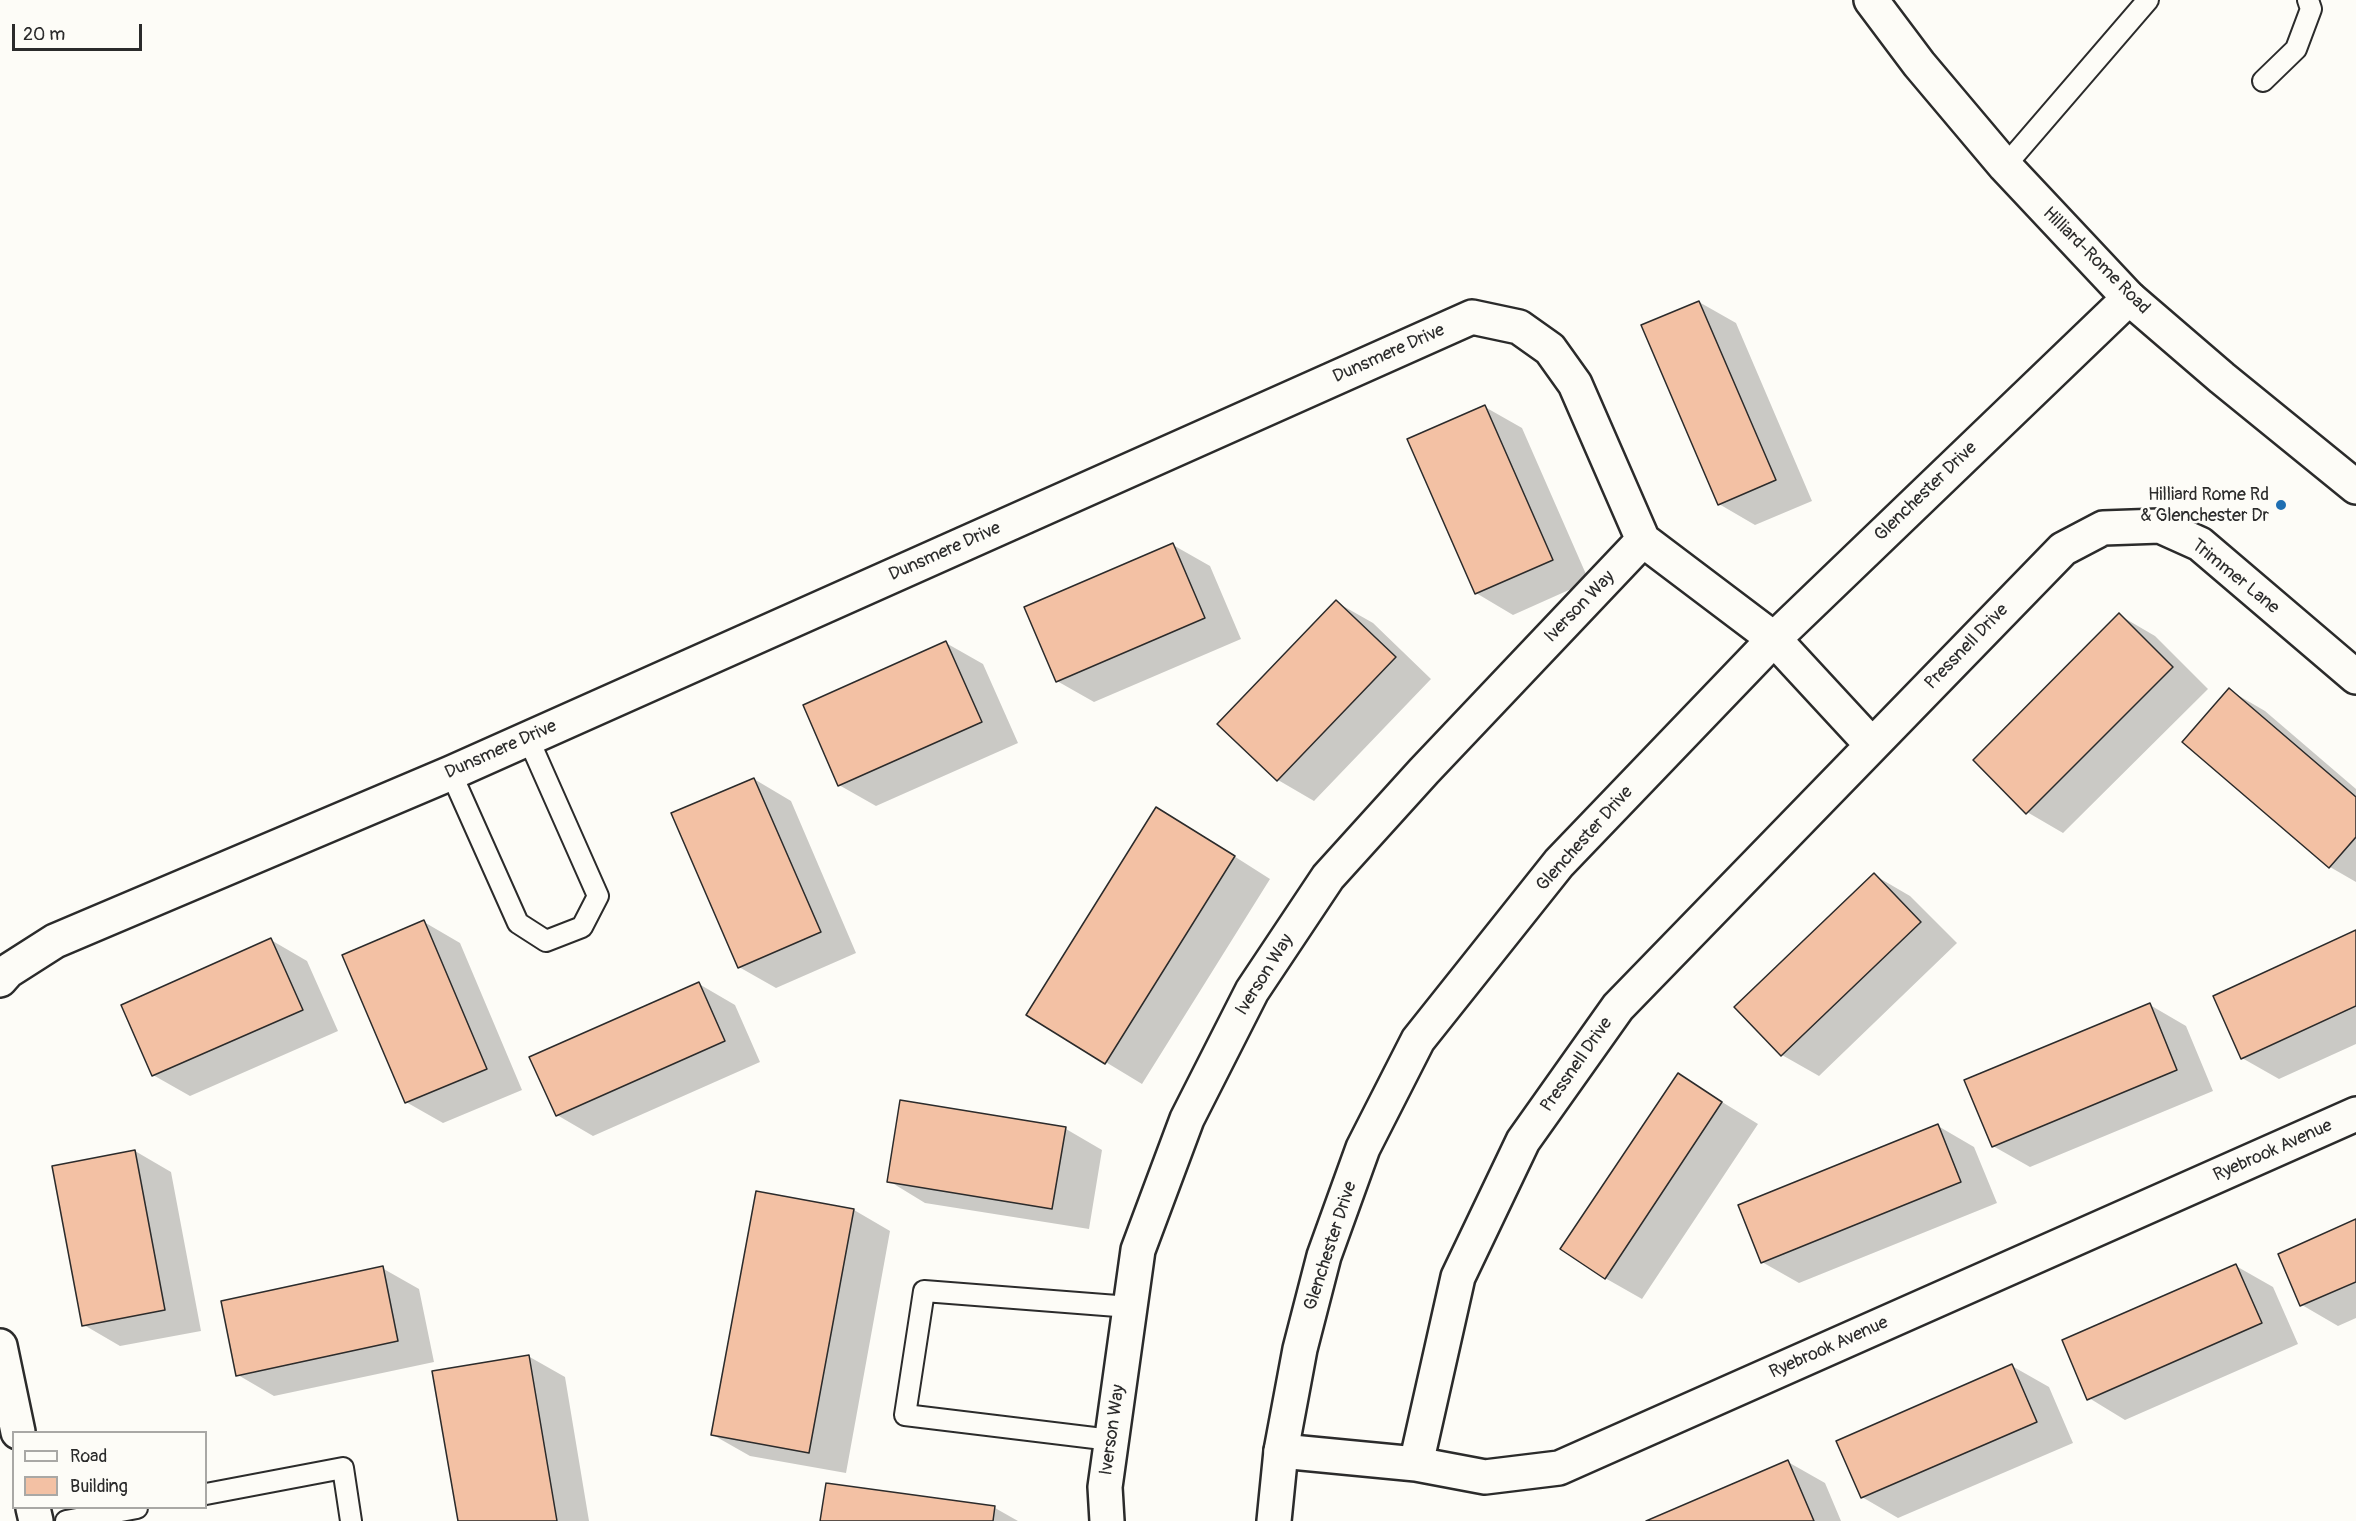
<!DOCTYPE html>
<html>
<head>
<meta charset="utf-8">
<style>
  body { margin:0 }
  #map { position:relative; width:2356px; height:1521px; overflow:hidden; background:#fdfcf7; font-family:Pangolin,sans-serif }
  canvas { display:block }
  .legend { position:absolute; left:12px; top:1431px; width:195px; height:78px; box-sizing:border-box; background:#fdfcf7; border:2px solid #a9a8a5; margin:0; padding:8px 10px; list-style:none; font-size:18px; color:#2b2b2b }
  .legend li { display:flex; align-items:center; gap:12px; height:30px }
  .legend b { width:30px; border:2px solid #a9a8a5 }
  .scale { position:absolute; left:12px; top:24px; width:130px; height:27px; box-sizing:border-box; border:3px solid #2b2b2b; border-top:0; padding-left:8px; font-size:18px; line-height:21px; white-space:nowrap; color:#2b2b2b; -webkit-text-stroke:4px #fdfcf7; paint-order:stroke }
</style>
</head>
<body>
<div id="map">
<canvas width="2356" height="1521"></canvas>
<ul class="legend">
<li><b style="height:8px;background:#fdfcf7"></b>Road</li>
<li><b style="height:16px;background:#f3c1a4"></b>Building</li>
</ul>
<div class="scale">20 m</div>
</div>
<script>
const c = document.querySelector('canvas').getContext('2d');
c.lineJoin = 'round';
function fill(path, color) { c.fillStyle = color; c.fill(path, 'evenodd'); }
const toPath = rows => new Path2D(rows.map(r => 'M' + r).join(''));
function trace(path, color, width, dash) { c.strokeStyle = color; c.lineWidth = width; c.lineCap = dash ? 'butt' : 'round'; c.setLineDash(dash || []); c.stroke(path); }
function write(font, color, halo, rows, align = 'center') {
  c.font = font + ' Pangolin,sans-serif'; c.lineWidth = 5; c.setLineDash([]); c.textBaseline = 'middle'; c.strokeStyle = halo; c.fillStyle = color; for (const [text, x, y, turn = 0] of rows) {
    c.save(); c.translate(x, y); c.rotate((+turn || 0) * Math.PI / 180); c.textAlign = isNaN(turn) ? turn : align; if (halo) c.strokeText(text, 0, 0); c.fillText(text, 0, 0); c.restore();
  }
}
fill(toPath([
  [1699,302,1736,323,1812,501,1755,525,1719,504],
  [1485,407,1522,428,1589,581,1513,615,1476,593],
  [1173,545,1210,566,1241,639,1094,702,1057,681],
  [1336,602,1373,623,1431,679,1314,801,1278,780],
  [2119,615,2155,636,2208,689,2063,833,2027,812],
  [946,643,983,664,1018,743,876,806,839,785],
  [2229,690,2265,711,2356,789,2356,882,2330,867],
  [754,779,791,801,856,953,776,988,739,967],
  [1193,830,1270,879,1142,1084,1028,1015],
  [1874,875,1910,896,1957,943,1819,1076,1782,1055,1736,1007],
  [424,922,460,943,522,1090,443,1123,406,1102],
  [2356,932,2356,1044,2279,1079,2242,1058],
  [271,940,307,961,338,1031,190,1096,153,1075],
  [699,984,735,1005,760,1062,593,1136,557,1115],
  [2150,1005,2186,1026,2213,1091,2030,1167,1993,1146],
  [1678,1075,1758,1124,1642,1299,1605,1278],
  [901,1102,1066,1129,1102,1150,1089,1229,925,1203,889,1181],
  [1938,1126,1974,1147,1997,1203,1799,1283,1762,1262],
  [135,1151,171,1172,201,1331,120,1346,84,1325],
  [854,1210,890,1231,846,1473,750,1456,713,1435],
  [2356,1221,2356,1318,2338,1326,2302,1305],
  [2236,1266,2273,1287,2298,1344,2125,1420,2089,1398],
  [382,1268,419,1289,434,1362,274,1396,238,1375],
  [528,1356,565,1377,589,1521,460,1521],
  [2012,1366,2049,1387,2073,1443,1898,1518,1862,1497],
  [1788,1462,1825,1483,1841,1521,1650,1521],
  [995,1508,1018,1521,822,1521]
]), '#0003');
const building = toPath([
  [1699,301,1776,480,1718,505,1641,325,1699,301],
  [1485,405,1553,560,1475,594,1407,439,1485,405],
  [1173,543,1205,618,1056,682,1024,607,1173,543],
  [1336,600,1396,657,1277,781,1217,724,1336,600],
  [2119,613,2173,667,2026,814,1973,760,2119,613],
  [946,641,982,722,838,786,803,705,946,641],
  [2229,688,2356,797,2356,837,2329,868,2182,742,2229,688],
  [754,778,821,932,738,968,671,813,754,778],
  [1156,807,1235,856,1105,1064,1026,1015,1156,807],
  [1874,873,1921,922,1781,1056,1734,1007,1874,873],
  [424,920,487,1069,405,1103,342,955,424,920],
  [2356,930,2356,1006,2241,1059,2213,996,2356,930],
  [271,938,303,1010,152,1076,121,1005,271,938],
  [699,982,725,1041,556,1116,529,1057,699,982],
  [2150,1003,2177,1070,1992,1147,1964,1080,2150,1003],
  [1678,1073,1722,1102,1605,1279,1560,1249,1678,1073],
  [900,1100,1066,1127,1052,1209,887,1182,900,1100],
  [1938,1124,1961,1182,1761,1263,1738,1205,1938,1124],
  [135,1150,165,1310,82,1326,52,1166,135,1150],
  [756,1191,854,1209,809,1453,711,1435,756,1191],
  [2356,1219,2356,1282,2300,1306,2278,1254,2356,1219],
  [2236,1264,2262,1323,2087,1400,2062,1340,2236,1264],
  [383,1266,398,1341,236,1376,221,1301,383,1266],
  [529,1355,557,1521,458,1521,432,1371,529,1355],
  [2012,1364,2037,1422,1861,1498,1836,1441,2012,1364],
  [1788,1460,1814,1521,1646,1521,1788,1460],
  [826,1483,995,1506,993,1521,820,1521,826,1483]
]);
fill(building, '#f3c1a4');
trace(building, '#2b2b2b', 1.5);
const service = toPath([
  [2263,81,2296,49,2311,9,2308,0],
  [2005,166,2148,0],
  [451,773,518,923,546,941,582,927,598,896,528,738],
  [1111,1440,905,1415,924,1291,1130,1307],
  [206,1494,343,1468,351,1521],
  [66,1521,137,1508]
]);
const minor = toPath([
  [0,980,8,971,55,941,451,773,1472,317,1519,327,1550,349,1575,384,1643,540,1774,639,1872,745],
  [0,1346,18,1432],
  [1281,1451,1416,1464,1485,1477,1559,1468,2356,1114],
  [1416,1464,1458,1277,1523,1141,1618,1007,2063,549,2103,528,2160,526,2200,544,2356,677],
  [33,1508,36,1521],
  [1107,1521,1105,1487,1138,1250,1187,1119,1252,991,1328,877,1424,771,1643,540]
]);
const tertiary = toPath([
  [1274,1521,1281,1451,1300,1349,1324,1256,1363,1148,1418,1040,1559,863,1774,639,2129,298]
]);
const secondary = toPath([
  [1871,0,1919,64,2005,166,2129,298,2222,378,2356,487]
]);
trace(service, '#2b2b2b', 24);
trace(minor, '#2b2b2b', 38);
trace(tertiary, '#2b2b2b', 38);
trace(secondary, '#2b2b2b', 38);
trace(service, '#fdfcf7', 20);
trace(minor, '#fdfcf7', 33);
trace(tertiary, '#fdfcf7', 33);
trace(secondary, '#fdfcf7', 33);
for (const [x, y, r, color] of [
  [2281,505,6,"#1f6fb2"]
]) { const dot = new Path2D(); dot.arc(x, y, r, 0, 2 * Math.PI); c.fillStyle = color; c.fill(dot); trace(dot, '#fdfcf7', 2); }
write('18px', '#2b2b2b', '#fdfcf7', [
  ["Hilliard-Rome Road",2096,261,45],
  ["Dunsmere Drive",1389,354,-24],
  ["Glenchester Drive",1926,492,-44],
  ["Dunsmere Drive",945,552,-24],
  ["Trimmer Lane",2235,577,39],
  ["Iverson Way",1580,607,-46],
  ["Pressnell Drive",1967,647,-46],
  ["Dunsmere Drive",501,750,-24],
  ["Glenchester Drive",1585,839,-48],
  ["Iverson Way",1265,975,-58],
  ["Pressnell Drive",1577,1065,-55],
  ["Ryebrook Avenue",2273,1151,-24],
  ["Glenchester Drive",1331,1246,-72],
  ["Ryebrook Avenue",1829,1348,-24],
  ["Iverson Way",1113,1430,-82]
]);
write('18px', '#2b2b2b', '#fdfcf7', [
  ["Hilliard Rome Rd",2269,495],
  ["& Glenchester Dr",2269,516]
], 'right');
</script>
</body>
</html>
